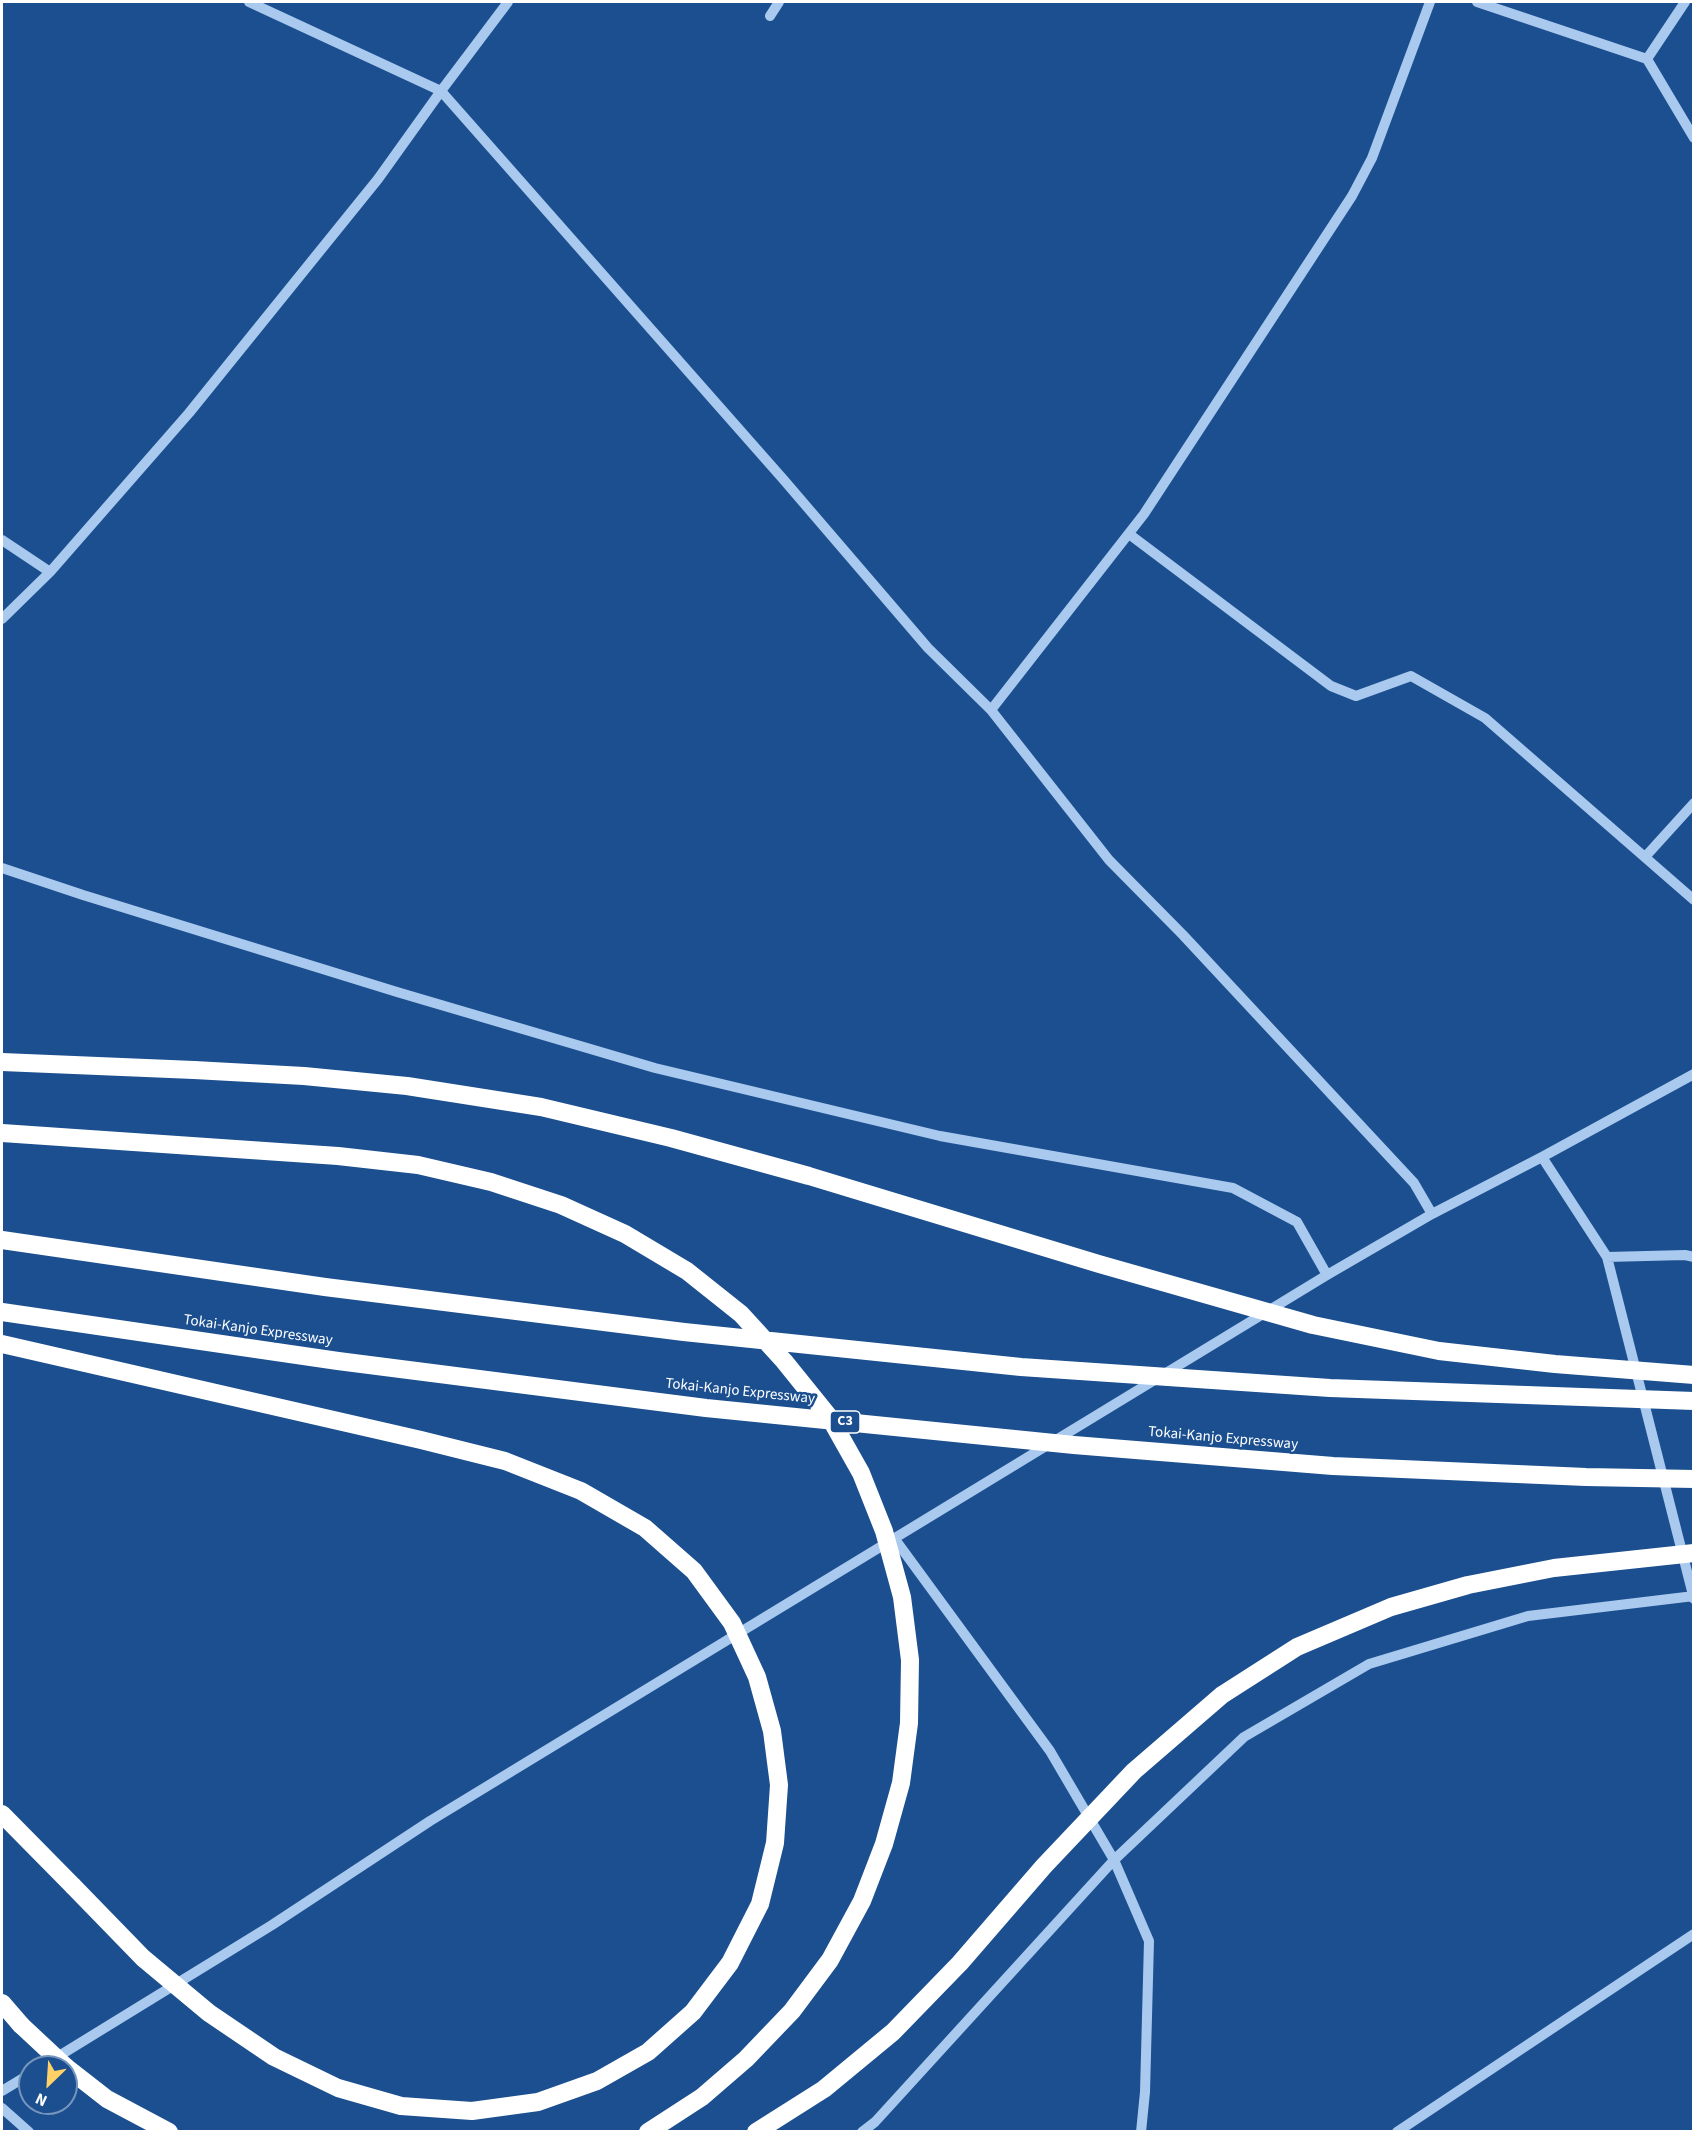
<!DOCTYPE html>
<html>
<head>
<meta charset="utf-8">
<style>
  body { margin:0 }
  #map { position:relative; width:1695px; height:2133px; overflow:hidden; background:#1b4f8f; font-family:"Source Sans 3",sans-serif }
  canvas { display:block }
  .frame { position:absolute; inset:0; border:3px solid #fff; pointer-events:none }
  .north { position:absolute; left:18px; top:2055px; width:60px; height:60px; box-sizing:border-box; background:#1b4f8f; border:2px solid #7695bc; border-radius:50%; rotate:205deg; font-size:16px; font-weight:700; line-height:24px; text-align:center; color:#fff }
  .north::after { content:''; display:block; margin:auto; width:21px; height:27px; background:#ffd166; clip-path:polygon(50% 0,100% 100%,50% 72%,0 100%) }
</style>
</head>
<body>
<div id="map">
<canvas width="1695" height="2133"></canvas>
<div class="frame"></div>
<div class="north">N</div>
</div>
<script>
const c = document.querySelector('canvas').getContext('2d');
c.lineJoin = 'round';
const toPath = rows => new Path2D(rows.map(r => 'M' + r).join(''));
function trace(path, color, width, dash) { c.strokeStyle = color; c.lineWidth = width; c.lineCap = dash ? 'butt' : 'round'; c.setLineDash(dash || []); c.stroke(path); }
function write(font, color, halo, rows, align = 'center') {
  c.font = font + ' "Source Sans 3",sans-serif'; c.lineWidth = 5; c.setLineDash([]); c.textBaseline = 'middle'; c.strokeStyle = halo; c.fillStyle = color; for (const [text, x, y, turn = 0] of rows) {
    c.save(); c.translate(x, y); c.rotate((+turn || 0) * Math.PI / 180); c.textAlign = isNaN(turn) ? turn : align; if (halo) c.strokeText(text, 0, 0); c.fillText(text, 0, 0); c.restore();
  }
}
trace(toPath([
  [249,2,441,91,783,479,928,648,991,710,1109,860,1183,935,1414,1183,1432,1214],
  [1477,2,1647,59,1694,138],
  [770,16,779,2],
  [1647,59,1685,2],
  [1129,534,1331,686,1356,696,1411,676,1485,718,1694,900],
  [2,540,50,572],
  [2,619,50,572,189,413,378,179,441,91,508,2],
  [991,710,1144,514,1352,196,1372,158,1430,2],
  [1645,857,1694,803],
  [2,868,83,895,397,992,655,1068,940,1136,1233,1188,1297,1222,1327,1275],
  [1542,1157,1607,1257,1694,1599],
  [1607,1257,1685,1255,1694,1257],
  [894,1538,1050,1751,1114,1860,1149,1941,1145,2092,1141,2132],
  [41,2067,272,1925,430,1821,1327,1275,1432,1214,1542,1157,1694,1074],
  [2,2091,30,2074],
  [2,2108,29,2132],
  [862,2132,875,2122,1114,1860,1244,1737,1369,1664,1528,1616,1694,1596],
  [1397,2132,1694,1934]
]), '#a9c9ee', 10);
trace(toPath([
  [2,1062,194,1070],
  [2,1814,73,1886],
  [2,2003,21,2025],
  [66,2067,107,2099,169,2132]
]), '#fff', 18);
trace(toPath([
  [194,1070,304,1076,407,1086,541,1107,671,1138,809,1176,1099,1264,1313,1325,1439,1351,1555,1364,1694,1375],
  [2,1133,338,1156,418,1165,491,1182,561,1205,625,1234,687,1271,741,1314,784,1361,830,1418,861,1473,884,1531,902,1597,910,1660,909,1723,901,1783,884,1844,862,1901,830,1960,792,2011,746,2059,702,2097,648,2132],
  [2,1240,325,1287,684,1332,1021,1367,1330,1388,1694,1401],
  [2,1312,338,1361,706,1408,1074,1445,1333,1466,1586,1477,1694,1479],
  [2,1344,421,1440,505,1461,581,1491,645,1528,694,1571,732,1623,757,1677,772,1731,779,1785,775,1843,760,1904,730,1963,693,2012,648,2052,597,2081,538,2102,472,2111,401,2106,338,2088,274,2057,209,2013,143,1958,73,1886],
  [21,2025,66,2067],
  [756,2132,824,2089,893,2032,960,1963,1044,1866,1134,1771,1222,1695,1297,1647,1391,1607,1468,1585,1554,1568,1694,1553]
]), '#fff', 18);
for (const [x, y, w] of [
  [845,1422,30]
]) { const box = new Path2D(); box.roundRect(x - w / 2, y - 11, w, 22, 4.5); c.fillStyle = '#1b4f8f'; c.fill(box); trace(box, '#fff', 1.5); }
write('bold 14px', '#fff', null, [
  ["C3",845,1422]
]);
write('15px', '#fff', '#1b4f8f', [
  ["Tokai-Kanjo Expressway",258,1331,8],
  ["Tokai-Kanjo Expressway",740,1392,6],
  ["Tokai-Kanjo Expressway",1223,1439,5]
]);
</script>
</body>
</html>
